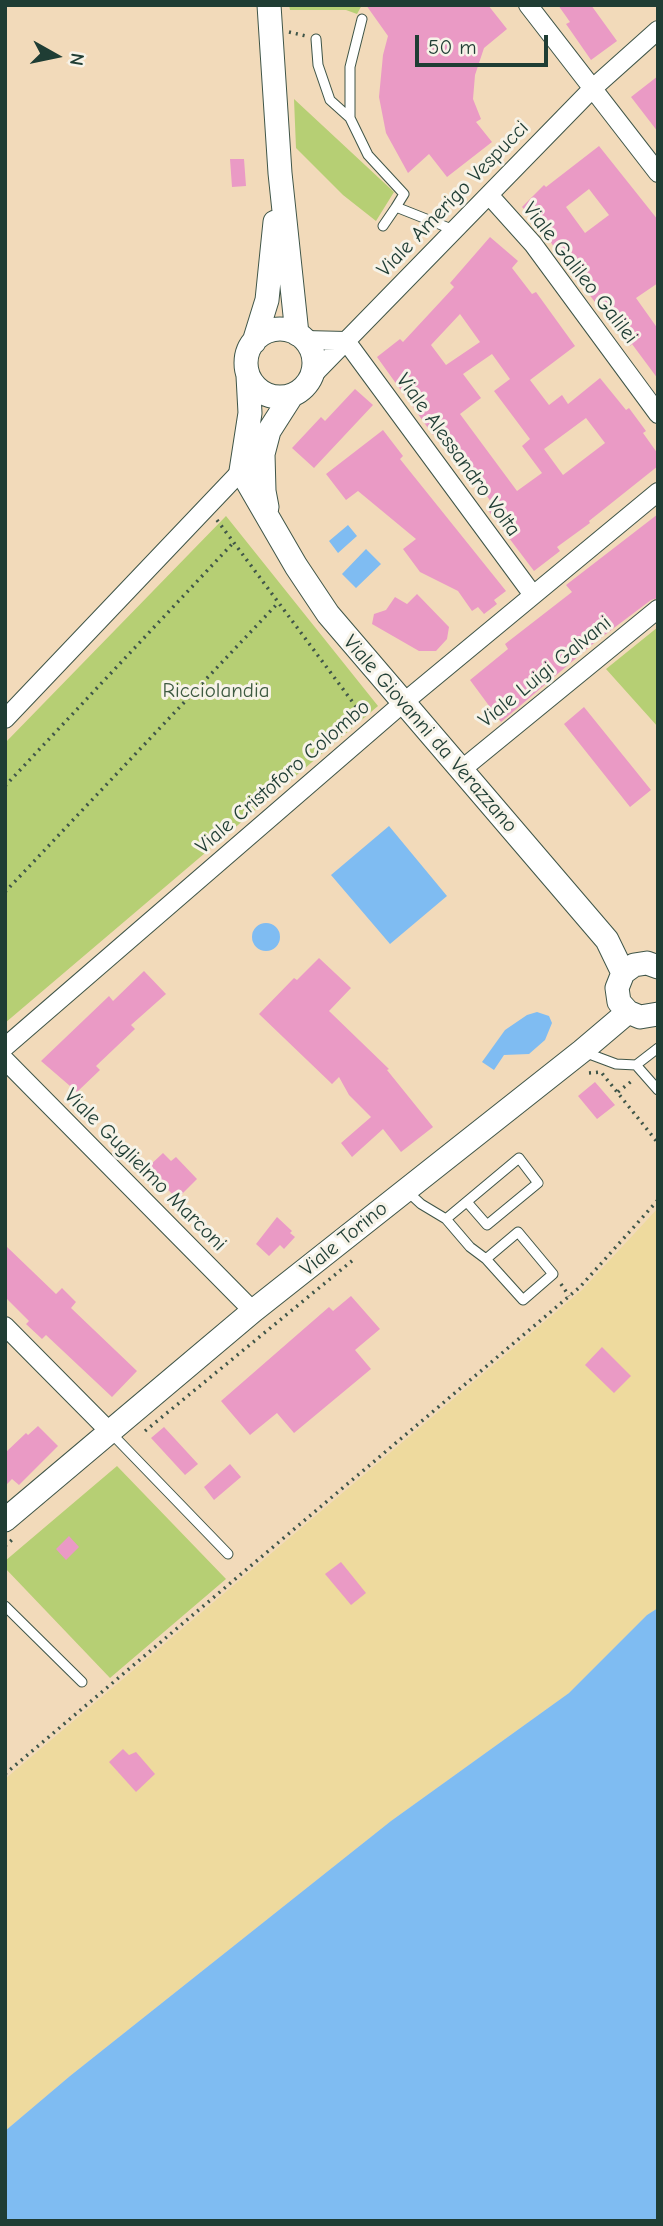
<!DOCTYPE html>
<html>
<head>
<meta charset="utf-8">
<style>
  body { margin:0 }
  #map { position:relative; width:663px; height:2226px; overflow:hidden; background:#f2daba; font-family:"Comic Neue",sans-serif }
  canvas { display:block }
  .frame { position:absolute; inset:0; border:7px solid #1f3d34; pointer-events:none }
  .north { position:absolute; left:21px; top:21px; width:70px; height:70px; -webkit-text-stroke:5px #f7f3e8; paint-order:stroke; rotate:99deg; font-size:19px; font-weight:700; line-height:28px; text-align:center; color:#1f3d34 }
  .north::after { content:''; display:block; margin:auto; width:24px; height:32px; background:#1f3d34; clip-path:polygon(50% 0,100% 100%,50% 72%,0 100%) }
  .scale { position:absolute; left:415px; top:35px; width:133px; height:32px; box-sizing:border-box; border:4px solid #1f3d34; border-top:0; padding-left:9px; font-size:21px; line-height:24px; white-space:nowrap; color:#1f3d34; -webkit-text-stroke:5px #f7f3e8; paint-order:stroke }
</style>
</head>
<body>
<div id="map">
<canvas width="663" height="2226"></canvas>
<div class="frame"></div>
<div class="north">N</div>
<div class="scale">50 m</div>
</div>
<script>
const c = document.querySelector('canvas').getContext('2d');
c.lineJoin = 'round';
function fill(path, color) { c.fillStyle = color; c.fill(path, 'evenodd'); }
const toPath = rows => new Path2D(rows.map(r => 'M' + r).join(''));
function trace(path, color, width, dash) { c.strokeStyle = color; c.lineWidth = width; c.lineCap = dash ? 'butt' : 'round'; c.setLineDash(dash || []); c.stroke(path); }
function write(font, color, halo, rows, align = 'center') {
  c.font = font + ' "Comic Neue",sans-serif'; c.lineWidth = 6; c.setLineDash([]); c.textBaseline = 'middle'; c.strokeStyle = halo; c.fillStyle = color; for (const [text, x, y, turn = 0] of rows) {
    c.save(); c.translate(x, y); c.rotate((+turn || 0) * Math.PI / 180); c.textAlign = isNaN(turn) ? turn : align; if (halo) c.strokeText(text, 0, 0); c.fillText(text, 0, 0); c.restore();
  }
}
fill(toPath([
  [289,5,362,5,357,14,346,10,290,10],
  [294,99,394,192,376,221,343,195,296,148],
  [226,516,378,706,5,1023,5,743],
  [658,627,658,727,606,669],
  [117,1466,226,1579,110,1678,5,1568,5,1561]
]), '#b6cf74');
fill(toPath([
  [658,1208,658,1608,647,1615,569,1693,391,1821,70,2076,5,2131,5,1779,582,1290]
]), '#eeda9e');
fill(toPath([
  [348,525,357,536,338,553,329,541],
  [366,549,381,564,356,588,342,574],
  [389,826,447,896,390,944,331,875],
  '252 937a14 14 0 1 1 28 0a14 14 0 1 1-28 0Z',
  [537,1012,549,1016,552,1023,545,1040,529,1054,504,1055,494,1070,482,1062,505,1030,527,1015],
  [658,1608,658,2221,5,2221,5,2131,70,2076,391,1821,569,1693,647,1615]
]), '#7fbcf2');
fill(toPath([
  [366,5,488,5,507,29,484,48,475,75,473,99,481,119,476,122,492,142,447,177,429,154,408,173,386,133,379,97,383,55,388,36],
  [558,5,591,5,617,41,591,60,566,24,570,22],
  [658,76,658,132,631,97],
  [599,146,658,220,658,283,636,298,658,329,658,379,632,344,630,346,609,317,607,318,560,256,544,232,546,231,522,207,544,185,546,187],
  [589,189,609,215,585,233,566,207],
  [230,159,244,159,246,186,232,187],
  [490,237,518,261,512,268,532,294,536,292,575,346,530,380,549,405,562,395,568,404,600,378,626,410,629,408,646,431,643,433,658,454,658,466,589,521,590,523,557,547,560,551,534,571,487,509,493,505,472,474,438,431,433,435,377,357,400,339,403,342,454,287,450,283],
  [460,314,480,342,446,365,431,345],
  [492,354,510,379,494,391,530,439,522,446,542,473,517,491,460,414,481,398,463,374],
  [586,418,605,443,563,475,544,449],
  [355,389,373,405,314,468,292,448,321,417,325,421],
  [383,430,403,456,400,459,506,591,494,600,497,604,484,614,478,607,472,611,458,591,420,572,403,549,416,539,358,491,346,500,326,474],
  [658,514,658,598,651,600,594,643,501,722,470,680,508,649,505,644,572,592,566,585],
  [417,594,449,627,447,639,436,651,419,651,372,624,374,614,386,610,395,597,407,604],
  [584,707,651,790,630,807,564,724],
  [319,958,351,988,329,1011,389,1069,387,1070,433,1127,401,1152,383,1129,352,1157,341,1143,371,1117,349,1095,339,1077,332,1084,259,1014,294,978,297,980],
  [144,971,166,994,131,1025,135,1029,96,1066,100,1070,77,1092,41,1061,109,996,113,1001],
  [595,1082,615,1105,597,1119,578,1096],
  [163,1153,171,1161,176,1157,197,1179,177,1199,147,1168],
  [277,1217,292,1231,290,1233,295,1237,284,1249,280,1245,269,1256,256,1244],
  [5,1245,56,1294,62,1288,76,1302,71,1308,137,1371,112,1397,46,1335,42,1339,26,1324,29,1321,5,1297],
  [351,1296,380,1329,355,1350,371,1369,294,1433,277,1413,250,1435,221,1401,329,1307,333,1311],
  [602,1347,631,1376,614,1393,585,1365],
  [38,1426,58,1446,19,1485,12,1479,5,1486,5,1453,26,1433,28,1435],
  [164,1427,198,1464,185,1475,151,1438],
  [230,1464,241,1477,214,1500,204,1487],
  [69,1536,79,1547,66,1560,56,1549],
  [341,1562,366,1593,351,1605,325,1574],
  [123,1749,129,1755,136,1752,155,1774,136,1792,109,1762]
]), '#ea9ac5');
const service = toPath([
  [362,19,350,67,350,118,368,155,404,194,396,207,454,230],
  [316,39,318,65,330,100,350,118],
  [383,226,396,207],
  [584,1052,616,1064,636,1065,658,1048],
  [636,1065,658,1090],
  [407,1191,421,1204,446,1219,470,1247,486,1259,523,1300,553,1274,518,1232,486,1259],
  [446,1219,519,1158,538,1183,487,1225,467,1202],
  [110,1432,228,1554],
  [5,1606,82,1682]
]);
const minor = toPath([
  [528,5,658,173],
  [489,195,533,244,658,414],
  [305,340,346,341],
  [346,341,533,595],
  [311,377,592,89,658,30],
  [5,719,241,471],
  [461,770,658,609],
  [5,1047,403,703,658,492],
  [5,1060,253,1311],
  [5,1326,110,1432]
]);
const tertiary = toPath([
  [269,5,280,173,297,334],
  '246 363a34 34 0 1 1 68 0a34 34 0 1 1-68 0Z',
  [254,342,267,300,275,222],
  [248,376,250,413,241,471,296,566,328,614,607,940,623,973],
  [267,507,264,491,263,454,269,431,292,395],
  [658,967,647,963,634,965,623,973,617,988,619,1002,628,1012,640,1017,658,1014],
  [5,1520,253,1311,582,1051,628,1012]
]);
trace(service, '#3f5548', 11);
trace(minor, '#3f5548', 20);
trace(tertiary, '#3f5548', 25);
trace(toPath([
  [289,32,306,36],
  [217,520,363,716],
  [5,786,234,542],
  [5,892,278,603],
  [589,1073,601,1072,658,1143],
  [618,1092,633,1080],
  [561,1284,569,1296],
  [145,1431,353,1260],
  [5,1546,14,1538],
  [5,1774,580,1287,658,1200]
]), '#3f5548', 3.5, [2, 5]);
trace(service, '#fff', 9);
trace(minor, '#fff', 18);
trace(tertiary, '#fff', 23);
write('21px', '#1f3d34', '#f7f3e8', [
  ["Viale Amerigo Vespucci",453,199,-46],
  ["Viale Galileo Galilei",580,273,52],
  ["Viale Alessandro Volta",458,455,54],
  ["Viale Luigi Galvani",545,672,-39],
  ["Viale Giovanni da Verazzano",430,734,49],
  ["Viale Cristoforo Colombo",283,777,-41],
  ["Viale Guglielmo Marconi",145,1170,45],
  ["Viale Torino",344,1239,-39]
]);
write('21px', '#3d5a41', '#f7f3e8', [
  ["Ricciolandia",216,691]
]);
</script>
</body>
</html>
